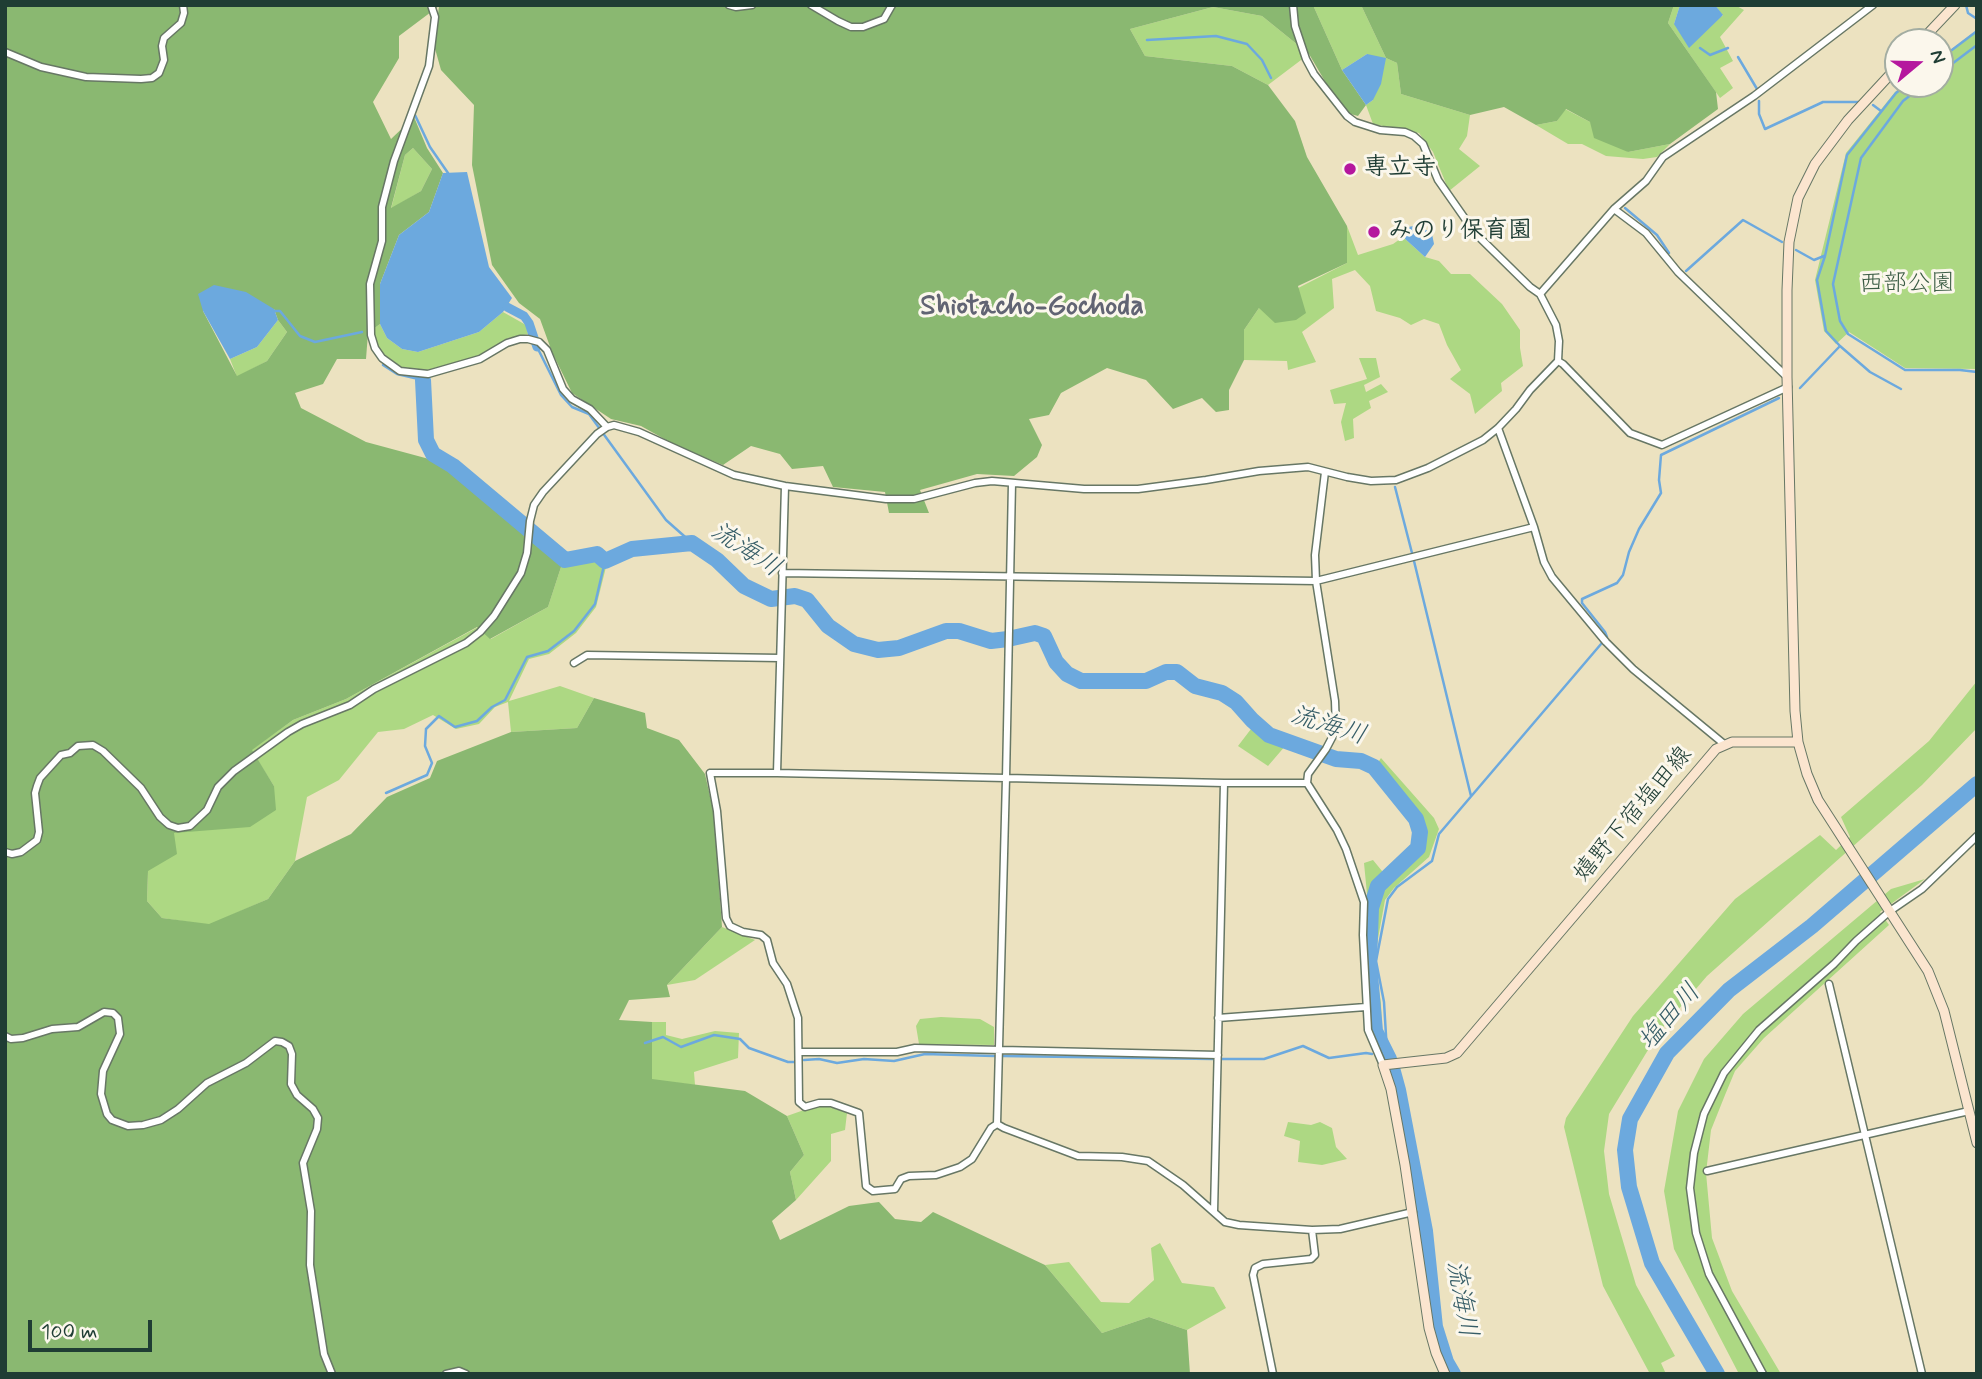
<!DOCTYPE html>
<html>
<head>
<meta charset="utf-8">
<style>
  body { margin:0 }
  #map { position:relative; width:1982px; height:1379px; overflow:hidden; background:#ece2c0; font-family:Mynerve,sans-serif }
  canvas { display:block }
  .frame { position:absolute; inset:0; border:7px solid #1f3d34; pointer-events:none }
  .north { position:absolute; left:1884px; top:28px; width:70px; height:70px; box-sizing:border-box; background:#fbf7ec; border:2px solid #a3ada2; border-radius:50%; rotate:71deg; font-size:19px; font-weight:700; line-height:28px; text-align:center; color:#1f3d34 }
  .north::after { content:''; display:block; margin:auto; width:24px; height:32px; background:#b5179e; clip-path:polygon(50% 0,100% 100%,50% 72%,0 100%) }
  .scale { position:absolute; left:28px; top:1320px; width:124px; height:32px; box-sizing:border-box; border:4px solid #1f3d34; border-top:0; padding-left:9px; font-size:21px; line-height:24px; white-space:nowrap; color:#1f3d34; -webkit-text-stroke:5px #fbf7ec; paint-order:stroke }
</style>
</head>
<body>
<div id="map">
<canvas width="1982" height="1379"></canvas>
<div class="frame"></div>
<div class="north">N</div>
<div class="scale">100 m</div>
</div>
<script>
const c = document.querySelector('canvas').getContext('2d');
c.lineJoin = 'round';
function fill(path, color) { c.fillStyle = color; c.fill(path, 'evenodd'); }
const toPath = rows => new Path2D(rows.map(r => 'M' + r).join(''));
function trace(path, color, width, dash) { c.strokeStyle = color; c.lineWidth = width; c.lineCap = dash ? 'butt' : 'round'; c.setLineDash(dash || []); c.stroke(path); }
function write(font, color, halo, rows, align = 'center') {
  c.font = font + ' Mynerve,"Klee One",sans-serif'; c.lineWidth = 6; c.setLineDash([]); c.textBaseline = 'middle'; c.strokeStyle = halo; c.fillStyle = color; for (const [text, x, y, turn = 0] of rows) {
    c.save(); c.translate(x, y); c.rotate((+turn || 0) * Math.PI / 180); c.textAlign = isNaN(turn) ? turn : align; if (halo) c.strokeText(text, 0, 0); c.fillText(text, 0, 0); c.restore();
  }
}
fill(toPath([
  [1313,5,1361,5,1386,58,1397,63,1401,94,1470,115,1467,136,1459,149,1480,166,1449,191,1433,152,1419,133,1373,124,1366,105,1373,100,1367,54,1342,70],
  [1674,5,1680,5,1674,24,1723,16,1715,5,1735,5,1744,10,1720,37,1733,61,1720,68,1733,88,1720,98,1668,23],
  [1213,7,1262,16,1309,54,1268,85,1232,66,1145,56,1130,29],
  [1977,30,1977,369,1905,368,1849,332,1836,344,1824,331,1815,280,1846,153,1895,92,1906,84,1940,84,1940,58],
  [1565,109,1590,122,1628,152,1670,144,1657,157,1643,159,1606,156,1582,144,1568,144,1536,125,1557,121],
  [413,148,432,169,421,191,391,209,405,155],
  [1347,226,1358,255,1393,244,1403,237,1425,257,1439,261,1451,274,1470,274,1502,304,1520,330,1520,348,1523,366,1501,383,1502,391,1475,414,1470,394,1450,379,1461,370,1447,345,1439,324,1424,319,1411,325,1400,318,1376,311,1370,286,1355,270,1332,279,1334,308,1302,332,1316,362,1288,370,1287,361,1244,360,1244,330,1259,308,1347,263],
  [503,312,526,325,528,334,508,338,477,357,427,370,401,367,380,351,368,333,380,324,387,338,402,349,418,352,479,332],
  [278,320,287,332,267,361,237,377,230,359,257,347],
  [1359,358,1376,358,1380,377,1364,385,1366,392,1381,384,1388,392,1369,401,1371,408,1353,419,1354,438,1345,441,1341,422,1346,403,1334,404,1330,390,1367,379],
  [596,557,606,567,596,607,576,633,549,654,529,659,509,701,560,686,594,698,577,728,511,732,508,702,495,707,479,724,456,729,433,715,404,729,378,732,339,780,307,797,295,861,268,899,209,925,162,918,147,901,148,870,173,833,197,830,274,786,251,750,293,720,346,699,478,627,491,639,548,607,562,564],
  [1977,681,1977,728,1922,785,1707,976,1659,1032,1609,1114,1604,1151,1609,1194,1636,1285,1675,1356,1661,1363,1666,1374,1650,1374,1603,1286,1564,1127,1566,1118,1633,1016,1735,899,1820,835,1836,850,1850,837,1841,817,1929,741],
  [1251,729,1286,745,1268,766,1238,746],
  [1381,758,1434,818,1439,829,1429,857,1394,888,1385,900,1374,961,1381,1003,1382,1031,1377,1030,1371,962,1374,912,1367,894,1364,863,1373,860,1391,882,1422,851,1424,831,1418,817,1377,764],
  [1925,879,1880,912,1889,925,1764,1038,1735,1071,1725,1095,1711,1130,1706,1173,1712,1238,1732,1291,1781,1374,1739,1374,1674,1249,1664,1191,1678,1111,1704,1059,1743,1014,1891,889],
  [722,927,755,940,695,980,667,985],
  [941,1017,980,1019,994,1027,994,1045,919,1044,916,1026,920,1019],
  [652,1022,666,1022,666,1035,682,1039,715,1031,739,1033,738,1058,694,1072,695,1085,652,1080],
  [821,1104,847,1113,845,1130,831,1134,831,1161,796,1200,790,1172,804,1155,787,1116],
  [1288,1122,1311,1125,1320,1122,1332,1128,1336,1147,1347,1159,1322,1165,1298,1162,1300,1141,1284,1136],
  [1160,1243,1182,1283,1214,1287,1226,1308,1187,1330,1149,1317,1102,1333,1045,1265,1069,1262,1101,1302,1129,1303,1154,1280,1151,1248]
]), '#add883');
fill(toPath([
  [5,5,1313,5,1342,70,1366,105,1358,116,1343,112,1309,54,1262,16,1213,7,1130,29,1145,56,1232,66,1268,85,1295,121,1307,157,1347,226,1347,263,1298,286,1306,313,1296,320,1275,323,1259,308,1244,330,1244,360,1229,390,1229,410,1216,412,1202,398,1173,409,1146,380,1107,368,1061,393,1049,415,1029,419,1042,445,1037,457,1014,476,977,474,920,490,929,513,889,513,885,492,833,487,823,466,792,469,780,454,751,446,723,465,677,446,641,426,611,419,572,393,552,352,540,319,519,303,492,265,472,165,474,105,441,70,434,45,439,6,399,36,399,58,373,102,391,139,414,117,427,148,443,173,429,212,399,235,380,284,380,324,368,333,366,359,337,359,323,384,295,393,301,408,366,442,429,459,454,471,562,564,548,607,490,639,477,627,346,699,293,720,252,750,274,786,276,810,250,827,174,833,177,854,148,871,147,901,162,918,209,924,268,899,295,861,351,834,387,797,430,778,437,761,511,732,577,728,594,698,645,713,647,728,679,740,705,774,714,814,722,927,667,985,670,997,629,1000,619,1020,652,1022,652,1079,745,1091,787,1116,804,1155,790,1172,796,1200,772,1221,780,1240,849,1206,879,1202,895,1219,921,1222,933,1212,1045,1265,1102,1333,1149,1317,1187,1330,1190,1374,5,1374],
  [413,148,432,169,421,191,391,208,405,155],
  [274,309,278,320,287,332,267,361,237,376,203,311],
  [1361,5,1674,5,1668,23,1716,92,1718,109,1670,144,1628,152,1594,138,1590,122,1566,109,1557,121,1536,125,1504,107,1470,115,1401,94,1397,63,1386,58]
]), '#8ab871');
fill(toPath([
  [1680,5,1715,5,1723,15,1689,48,1674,24],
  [1367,54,1386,58,1381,84,1373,100,1366,105,1342,70],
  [467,172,489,267,512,298,503,312,479,332,418,352,402,349,387,338,380,324,380,284,399,235,429,212,443,173],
  [1419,225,1432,234,1434,244,1425,257,1403,237,1408,227],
  [214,285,246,292,274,309,278,320,257,347,230,359,203,311,198,294]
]), '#6ca9de');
trace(toPath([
  [1966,5,1968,13,1977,19],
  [1147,40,1216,36,1247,44,1262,60,1271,78],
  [1700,48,1710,55,1728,48],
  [1738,57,1757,89],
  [1940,59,1977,31],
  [1940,73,1977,45],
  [1925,84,1903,101,1861,158,1833,284,1840,321,1848,334,1905,370,1960,370,1977,372],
  [1759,101,1759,114,1765,129,1823,102,1859,102],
  [1873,105,1881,111],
  [415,115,430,147,448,173,448,176],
  [1625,208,1657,235,1669,253],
  [1796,250,1814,260,1824,256],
  [1686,271,1743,220,1782,242],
  [273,311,280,311,300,336,315,342,362,332],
  [537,347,561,395,572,407,589,414,666,520,692,543],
  [383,365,397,374,423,380],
  [1800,388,1840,346],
  [1901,389,1870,372,1840,346,1826,331,1817,280,1825,256,1847,155,1896,93,1907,84],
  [1395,487,1412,553],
  [1414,561,1471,796],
  [386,793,427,775,432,763,425,746,426,729,439,716,455,727,477,721,492,707,505,700,527,657,548,651,574,631,595,604,605,561],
  [645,1043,663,1037,681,1047,714,1035,740,1039,749,1048,788,1062,796,1062],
  [1387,1052,1384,1002,1376,961,1388,899,1397,887,1432,861,1439,834,1607,637,1605,632,1582,603,1582,599,1617,583,1623,575,1629,552,1639,529,1661,493,1659,480,1661,455,1779,398],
  [1003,1056,1213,1059],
  [1222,1059,1264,1059,1303,1046,1329,1058,1366,1053,1372,1054],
  [804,1060,819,1059,837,1063,864,1059,894,1061,925,1054,994,1056]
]), '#6ca9de', 2.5);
trace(toPath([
  [507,307,524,316,529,323,537,347]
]), '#6ca9de', 9);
trace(toPath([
  [423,380,426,440,433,454,453,466,565,560,597,554,605,561,632,549,692,543,717,560,744,586,771,599,795,596,807,600,828,626,854,644,878,650,899,648,946,631,959,631,991,641,1008,639,1035,633,1044,636,1056,662,1067,674,1081,681,1146,681,1166,672,1177,672,1195,686,1222,693,1236,702,1252,720,1269,735,1336,759,1361,761,1374,767,1416,819,1420,832,1418,848,1378,886,1371,908,1369,963,1375,1031,1389,1059],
  [1392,1068,1398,1090,1425,1231,1435,1327,1446,1362,1453,1374],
  [1717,1374,1652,1263,1629,1187,1625,1150,1630,1119,1667,1053,1729,990,1812,926,1977,784]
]), '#6ca9de', 16);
const street = toPath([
  [431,5,435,17,429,66,394,161,382,207,382,241,370,284,371,335,375,348,382,358,400,371,428,374,480,359,507,343,520,339,528,339,539,342,547,350,563,389,572,399,590,409,607,427],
  [729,5,736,7,752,5],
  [811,5,838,21,851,27,863,27,884,19,892,5],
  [5,52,41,67,86,77,141,79,152,78,159,73,164,60,162,46,164,38,181,23,184,13,183,5],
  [1614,209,1646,233,1678,272,1787,377],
  [1540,294,1614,209,1646,181,1663,157,1754,96,1873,5],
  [1558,361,1563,364,1630,433,1662,445,1788,387],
  [1498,428,1534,527,1544,562,1552,577,1606,642,1633,669,1724,744],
  [1325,472,1315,555,1316,581,1335,701,1336,730,1326,749,1308,774,1307,783,1337,830,1346,849,1364,902,1363,935,1368,1030,1383,1065],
  [1012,483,1006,778,997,1124,991,1128,972,1159,960,1167,936,1175,909,1176,901,1179,895,1189,873,1191,866,1186,859,1113,831,1103,819,1103,805,1107,799,1102,798,1018,787,984,773,963,767,940,761,935,743,932,730,926,726,918,717,811,710,773,777,773,1006,778,1224,783,1307,783],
  [782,573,1316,581,1534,527],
  [574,663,587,655,780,658],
  [777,773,785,486],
  [5,852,12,854,21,852,37,840,39,832,35,793,37,786,40,778,61,755,70,753,78,746,93,745,103,751,141,788,160,817,169,825,178,828,190,826,207,810,218,787,234,771,288,732,302,724,350,705,374,689,466,643,480,632,494,616,521,573,527,553,530,521,534,505,543,492,597,434,607,427,614,425,639,432,734,475,785,486,886,499,914,499,975,483,992,481,1084,489,1138,489,1206,480,1259,471,1308,467,1347,477,1371,481,1396,480,1428,468,1483,440,1498,428,1516,409,1530,390,1558,361,1559,341,1556,325,1540,294,1530,287,1475,233,1438,180,1423,144,1414,136,1405,132,1380,130,1355,122,1347,116,1314,74,1306,59,1295,26,1293,5],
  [1829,984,1922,1374],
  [1218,1018,1366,1007],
  [5,1036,11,1039,23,1038,52,1029,78,1027,104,1012,113,1013,118,1018,120,1034,103,1071,101,1094,107,1114,112,1120,128,1126,143,1125,161,1120,178,1109,207,1083,246,1063,275,1041,282,1042,289,1046,292,1054,291,1084,297,1095,313,1109,318,1118,317,1129,303,1163,311,1211,310,1265,324,1354,332,1374],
  [799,1052,897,1052,915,1048,1218,1055],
  [997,1124,1004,1128,1078,1156,1122,1157,1148,1161,1183,1185,1225,1222,1239,1225,1312,1230,1340,1229,1413,1212],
  [1707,1171,1969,1111],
  [1214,1212,1224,783],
  [446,1374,459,1371,466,1374],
  [1273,1374,1253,1275,1255,1268,1263,1264,1311,1259,1315,1255,1312,1230],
  [1763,1374,1709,1274,1696,1233,1690,1188,1694,1153,1704,1114,1724,1073,1759,1030,1834,964,1856,941,1890,911,1922,889,1977,836]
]);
const secondary = toPath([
  [1920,42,1955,5],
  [1798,742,1807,774,1818,800,1928,971,1944,1011,1977,1143],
  [1445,1374,1436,1353,1429,1328,1405,1165,1391,1089,1383,1065,1446,1058,1457,1053,1716,749,1732,742,1798,742,1795,711,1787,377,1787,290,1789,242,1798,198,1815,164,1848,120,1898,66]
]);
trace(street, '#677765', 9);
trace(secondary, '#677765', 11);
trace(street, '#fff', 6);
trace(secondary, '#fbe5cf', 9);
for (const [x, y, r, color] of [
  [1350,169,7,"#b5179e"],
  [1374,232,7,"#b5179e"]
]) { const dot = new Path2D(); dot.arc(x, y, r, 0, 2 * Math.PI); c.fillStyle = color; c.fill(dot); trace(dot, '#fbf7ec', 2.5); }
write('bold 24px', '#1f3d34', '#fbf7ec', [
  ["専立寺",1364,169],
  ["みのり保育園",1388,232]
], 'left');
write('24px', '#3b5c44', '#fbf7ec', [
  ["西部公園",1907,285]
]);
write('24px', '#1f3d34', '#fbf7ec', [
  ["嬉野下宿塩田線",1634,815,-50]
]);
write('italic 26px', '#365d67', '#fbf7ec', [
  ["流海川",745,551,33],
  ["流海川",1328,727,17],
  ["塩田川",1671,1018,-49],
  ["流海川",1460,1299,80]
]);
write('bold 28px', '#616473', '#fbf7ec', [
  ["Shiotacho-Gochoda",1032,308]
]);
</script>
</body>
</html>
